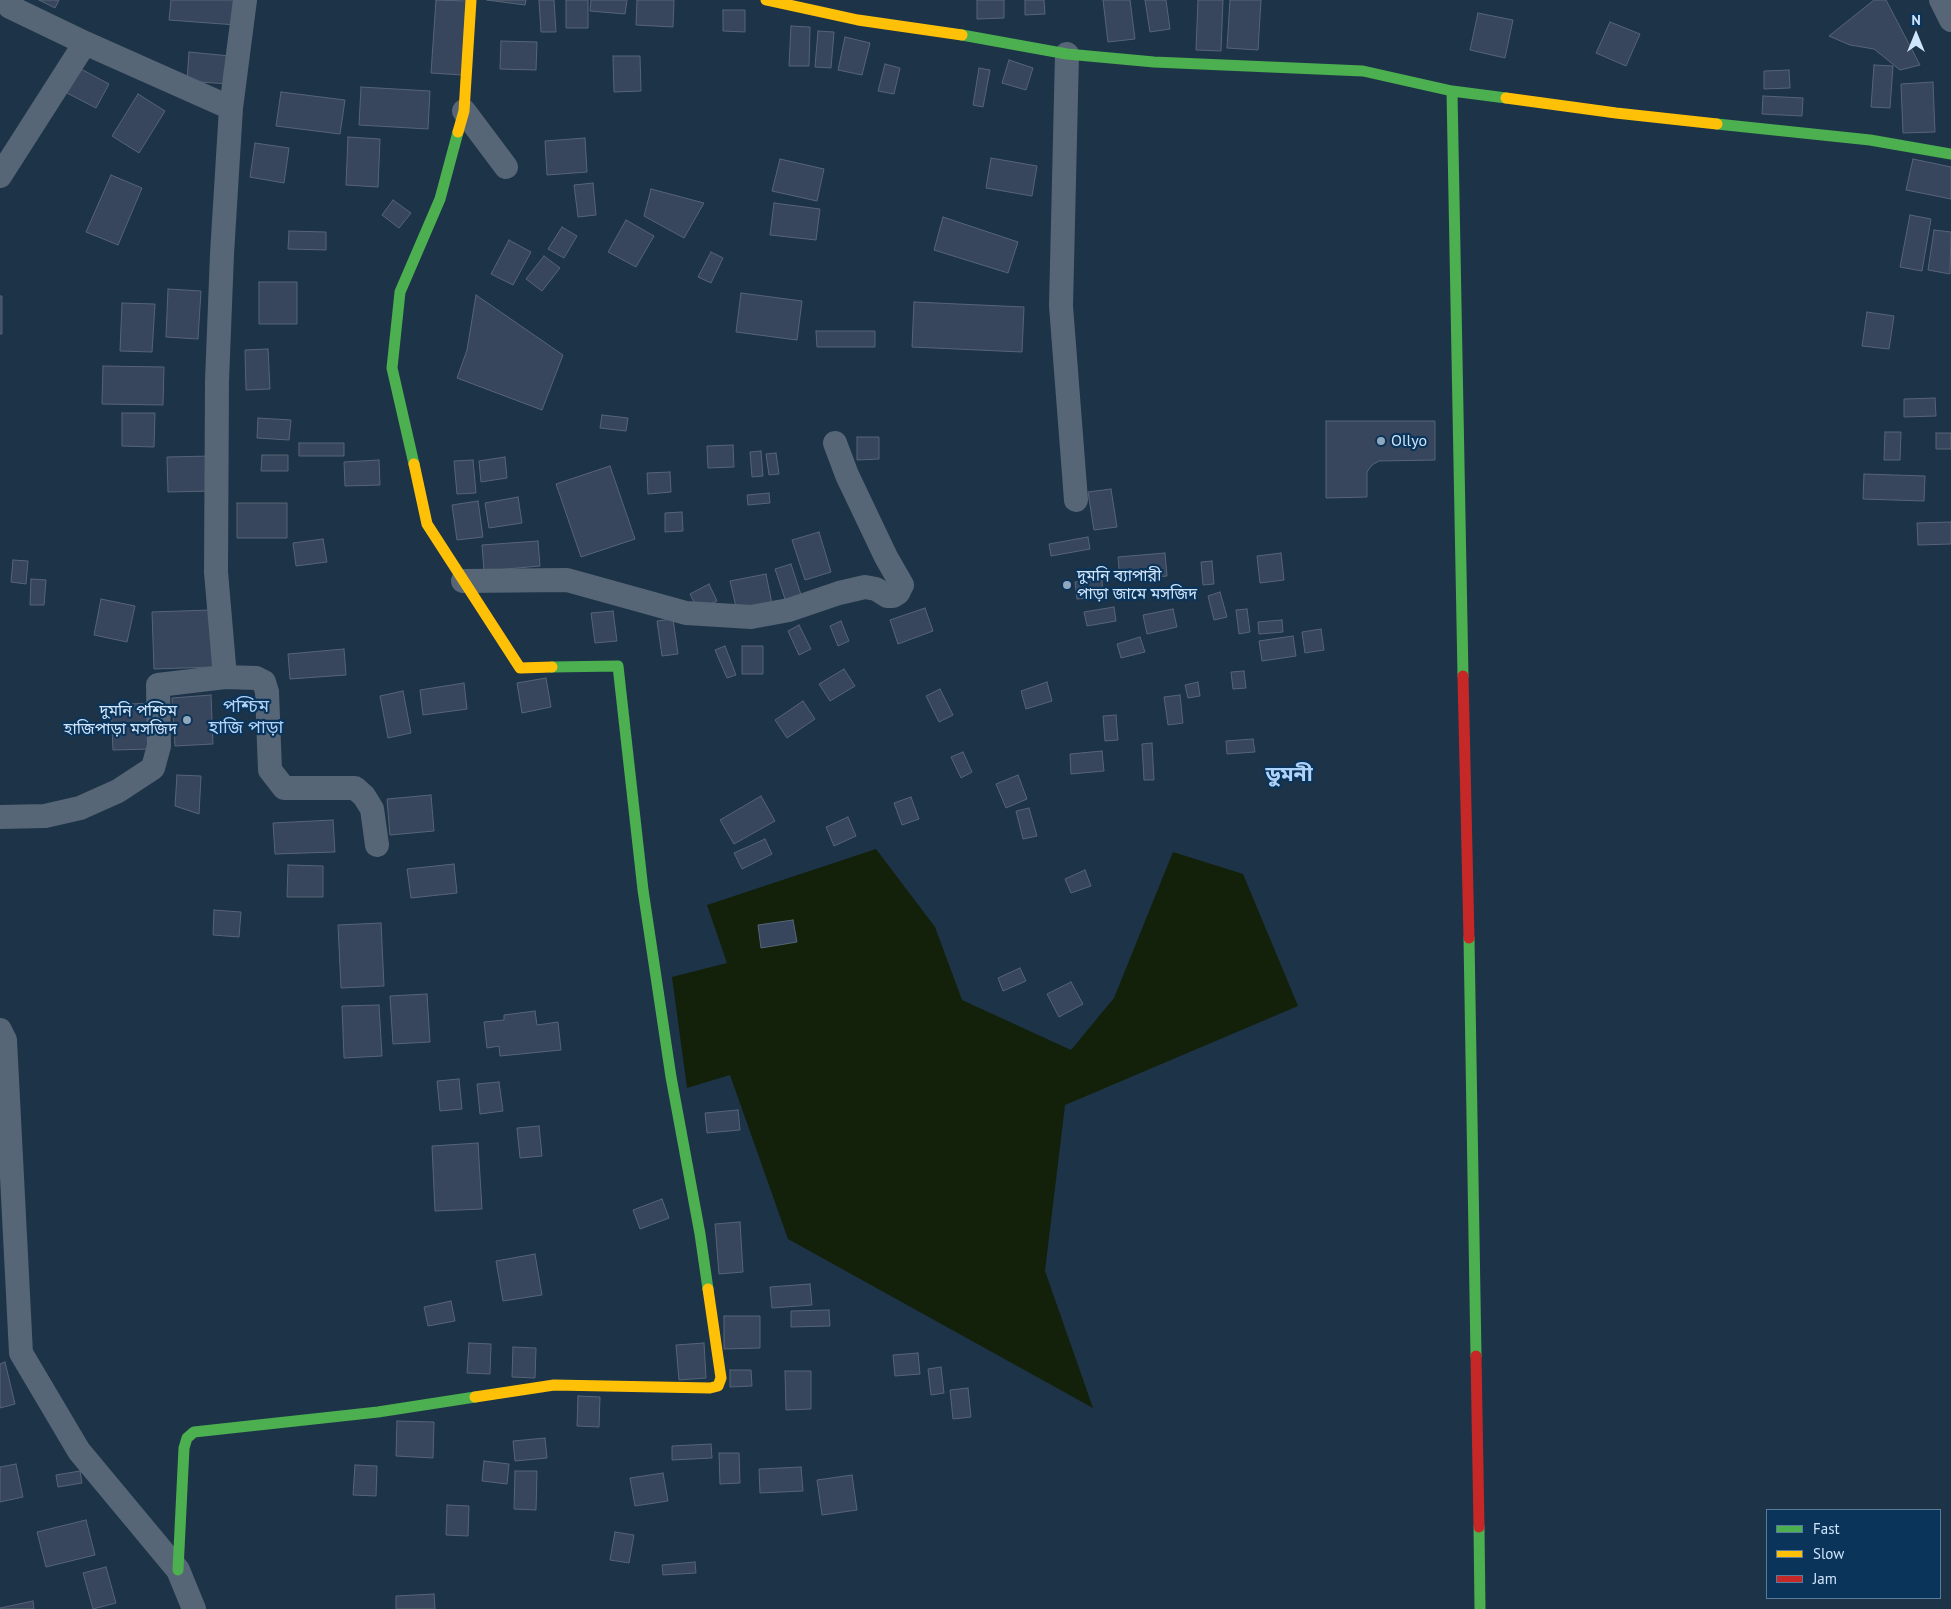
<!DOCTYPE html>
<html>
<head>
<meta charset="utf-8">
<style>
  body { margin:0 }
  #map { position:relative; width:1951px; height:1609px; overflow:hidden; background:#1d3348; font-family:"PT Sans",sans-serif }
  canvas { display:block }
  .legend { position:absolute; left:1766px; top:1509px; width:175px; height:90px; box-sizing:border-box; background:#0b345a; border:1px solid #597b9b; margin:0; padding:6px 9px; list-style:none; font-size:15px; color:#cfe5fc }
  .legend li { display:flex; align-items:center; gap:10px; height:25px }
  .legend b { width:25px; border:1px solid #597b9b }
  .north { position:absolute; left:1891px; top:10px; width:50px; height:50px; -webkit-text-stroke:4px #0b345a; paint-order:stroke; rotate:0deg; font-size:14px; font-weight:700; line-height:20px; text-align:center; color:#cfe5fc }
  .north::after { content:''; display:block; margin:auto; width:18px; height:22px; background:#cfe5fc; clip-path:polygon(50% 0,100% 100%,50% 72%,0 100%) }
</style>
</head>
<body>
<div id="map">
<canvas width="1951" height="1609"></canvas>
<ul class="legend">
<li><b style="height:6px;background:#4caf50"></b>Fast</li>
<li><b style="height:6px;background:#ffc107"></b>Slow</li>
<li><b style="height:6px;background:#c62828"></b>Jam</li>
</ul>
<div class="north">N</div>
</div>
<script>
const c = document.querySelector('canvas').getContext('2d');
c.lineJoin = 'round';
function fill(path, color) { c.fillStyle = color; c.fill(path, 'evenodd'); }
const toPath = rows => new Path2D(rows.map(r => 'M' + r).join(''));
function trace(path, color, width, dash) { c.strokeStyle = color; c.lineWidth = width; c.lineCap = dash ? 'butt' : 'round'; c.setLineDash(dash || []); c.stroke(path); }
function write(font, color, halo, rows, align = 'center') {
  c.font = font + ' "PT Sans","Noto Sans Bengali",sans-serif'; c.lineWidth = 4.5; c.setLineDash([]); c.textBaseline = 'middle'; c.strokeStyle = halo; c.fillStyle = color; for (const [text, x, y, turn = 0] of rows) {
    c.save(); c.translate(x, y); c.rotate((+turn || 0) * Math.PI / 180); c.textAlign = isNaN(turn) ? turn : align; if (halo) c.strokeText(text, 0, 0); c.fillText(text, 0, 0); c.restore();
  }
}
fill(toPath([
  [876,849,935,927,962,1000,1071,1050,1114,998,1173,852,1243,874,1298,1006,1065,1105,1045,1271,1093,1408,788,1239,730,1075,687,1088,672,977,727,963,707,905]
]), '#13210a');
const building = toPath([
  [39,0,59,0,55,8,39,0],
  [171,0,238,0,236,25,169,20,171,0],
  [436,0,466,1,462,75,431,73,436,0],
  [487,0,526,0,525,5,487,0],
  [539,0,554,0,556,32,541,32,539,0],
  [566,0,588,0,588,28,566,28,566,0],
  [591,0,627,0,625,14,590,11,591,0],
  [637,0,674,0,673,27,636,25,637,0],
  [977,0,1004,0,1004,18,977,19,977,0],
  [1025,0,1044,0,1045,14,1025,15,1025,0],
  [1103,0,1130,0,1135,39,1108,42,1103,0],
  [1145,0,1166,0,1170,29,1150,32,1145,0],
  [1198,0,1223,0,1221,51,1196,50,1198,0],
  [1230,0,1261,0,1258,50,1227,48,1230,0],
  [1874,0,1886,0,1920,65,1900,70,1874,49,1850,45,1829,36,1874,0],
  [723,10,745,10,745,32,723,31,723,10],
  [1478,13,1513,20,1505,58,1470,50,1478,13],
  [1610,22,1640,34,1626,66,1596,53,1610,22],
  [791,26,810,27,809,66,789,66,791,26],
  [818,31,834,32,831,68,815,67,818,31],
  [845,37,870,43,862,75,838,70,845,37],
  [501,41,537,42,536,70,500,69,501,41],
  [189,52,230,56,228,84,187,81,189,52],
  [613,56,640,56,641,91,614,92,613,56],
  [1009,60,1033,68,1026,90,1002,83,1009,60],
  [885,64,900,68,894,94,878,91,885,64],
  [1874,65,1893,66,1890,108,1871,107,1874,65],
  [979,68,990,70,983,107,973,105,979,68],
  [81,69,109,84,96,108,67,93,81,69],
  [1789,70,1790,88,1764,89,1764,71,1789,70],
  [1933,82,1935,132,1903,133,1901,84,1933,82],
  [361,87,430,91,428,129,359,125,361,87],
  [281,92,345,100,340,134,276,126,281,92],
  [138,94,165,111,139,153,112,136,138,94],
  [1763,96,1803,98,1802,116,1762,114,1763,96],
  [348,137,380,139,378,187,346,185,348,137],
  [585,138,587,172,547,175,545,141,585,138],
  [255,143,289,148,284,183,250,177,255,143],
  [991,158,1037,166,1032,196,986,188,991,158],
  [780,159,824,169,817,201,772,191,780,159],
  [1913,159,1951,167,1951,199,1906,190,1913,159],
  [111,175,142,188,118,245,86,232,111,175],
  [593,183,596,215,578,217,574,185,593,183],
  [651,189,704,203,684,238,644,216,651,189],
  [393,200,411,213,399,228,382,215,393,200],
  [774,203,820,209,816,240,770,235,774,203],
  [1910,215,1931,219,1922,271,1900,267,1910,215],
  [943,217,1018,242,1008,273,934,250,943,217],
  [626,220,654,236,636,267,608,252,626,220],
  [562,227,577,236,564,258,548,249,562,227],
  [1934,230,1951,232,1950,274,1928,270,1934,230],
  [289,231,326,232,326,250,288,249,289,231],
  [509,240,531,252,513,285,491,274,509,240],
  [711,252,723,258,711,283,698,277,711,252],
  [544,256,560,268,542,291,526,279,544,256],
  [259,282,297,282,297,324,259,324,259,282],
  [168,289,201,291,198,339,166,337,168,289],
  [741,293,802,301,797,340,736,332,741,293],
  [476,295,563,355,542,410,457,378,467,350,476,295],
  [0,296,2,296,2,334,0,334,0,296],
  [914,302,1024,307,1022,352,912,347,914,302],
  [122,303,155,304,152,352,120,351,122,303],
  [1867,312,1894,316,1889,349,1862,346,1867,312],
  [816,331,875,331,875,347,817,347,816,331],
  [268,349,270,389,246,390,245,350,268,349],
  [103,366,164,367,163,405,102,404,103,366],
  [1935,398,1936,416,1904,417,1904,399,1935,398],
  [122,413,155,413,154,447,122,446,122,413],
  [602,415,628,418,626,431,600,428,602,415],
  [258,418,291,420,289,440,257,438,258,418],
  [1326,421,1435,421,1435,460,1379,461,1372,465,1367,472,1367,497,1326,498,1326,421],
  [1885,432,1901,432,1900,460,1884,460,1885,432],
  [1936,433,1951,433,1951,449,1936,449,1936,433],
  [857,437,879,437,879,459,857,460,857,437],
  [299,443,344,443,344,456,299,456,299,443],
  [733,445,734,467,708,468,707,446,733,445],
  [761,451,763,476,752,477,750,452,761,451],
  [776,453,779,474,769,475,766,454,776,453],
  [262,455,288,455,288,471,261,471,262,455],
  [212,456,213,491,168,492,167,457,212,456],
  [505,457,507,478,481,482,479,461,505,457],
  [379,460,380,485,345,486,344,462,379,460],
  [473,460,476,493,457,494,454,461,473,460],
  [610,466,635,539,581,557,556,484,610,466],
  [670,472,671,492,648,494,647,473,670,472],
  [1864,474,1925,476,1924,501,1863,499,1864,474],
  [1111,489,1117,527,1094,530,1088,492,1111,489],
  [769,493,770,503,748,505,747,495,769,493],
  [518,497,522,523,489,528,485,503,518,497],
  [478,501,483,537,457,540,452,505,478,501],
  [237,503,287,503,287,538,237,538,237,503],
  [682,512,683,531,665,532,665,513,682,512],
  [1951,522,1951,544,1918,545,1917,523,1951,522],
  [819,532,831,572,805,580,792,540,819,532],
  [1088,537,1090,549,1051,556,1049,544,1088,537],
  [323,539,327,562,296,566,293,543,323,539],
  [538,541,540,566,484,571,482,545,538,541],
  [1165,553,1167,576,1120,580,1118,557,1165,553],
  [1281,553,1284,580,1260,583,1257,556,1281,553],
  [13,560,28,561,26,584,11,582,13,560],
  [1212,561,1214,584,1203,585,1201,562,1212,561],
  [791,564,803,601,787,605,775,569,791,564],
  [766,574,772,604,737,611,730,581,766,574],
  [31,579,46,580,44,605,30,605,31,579],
  [1102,580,1103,597,1077,599,1075,582,1102,580],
  [709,584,717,601,698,610,690,594,709,584],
  [1220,592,1227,617,1214,620,1208,596,1220,592],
  [101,599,135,606,127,642,94,635,101,599],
  [1114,607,1116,621,1087,626,1084,612,1114,607],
  [925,608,933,631,898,644,890,620,925,608],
  [1173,609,1177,627,1147,634,1143,615,1173,609],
  [1247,609,1250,632,1239,634,1236,610,1247,609],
  [211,610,213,667,154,669,152,612,211,610],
  [613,611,617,641,595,643,591,613,613,611],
  [673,619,678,654,662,656,657,621,673,619],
  [1282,620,1283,632,1259,634,1258,622,1282,620],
  [841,621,849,641,838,646,830,626,841,621],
  [799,625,811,649,799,655,788,631,799,625],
  [1321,629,1324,650,1305,653,1302,632,1321,629],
  [1293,636,1296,656,1262,661,1259,641,1293,636],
  [1140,637,1145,652,1121,658,1117,644,1140,637],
  [725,646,736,675,727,678,715,650,725,646],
  [742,646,763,646,763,674,742,674,742,646],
  [344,649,346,675,290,679,288,654,344,649],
  [844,669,855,686,830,701,819,684,844,669],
  [1244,671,1246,688,1233,689,1231,672,1244,671],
  [546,678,551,707,522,713,517,683,546,678],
  [1047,682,1052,701,1026,709,1021,691,1047,682],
  [1198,682,1200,696,1188,698,1185,685,1198,682],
  [464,683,467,709,423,715,420,690,464,683],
  [940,689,953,715,939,722,926,696,940,689],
  [403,691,411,733,388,738,380,696,403,691],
  [211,695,213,744,175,746,172,698,211,695],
  [1180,695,1183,723,1168,725,1164,697,1180,695],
  [803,701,815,719,787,738,775,720,803,701],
  [151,703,153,749,113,750,111,705,151,703],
  [1116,715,1118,740,1105,741,1103,716,1116,715],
  [1253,739,1255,752,1227,754,1226,741,1253,739],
  [1152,743,1154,780,1144,780,1142,744,1152,743],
  [1102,751,1104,771,1071,774,1070,754,1102,751],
  [963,752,972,772,961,778,951,757,963,752],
  [177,775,201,776,199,814,175,806,177,775],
  [1018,775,1027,799,1006,808,996,784,1018,775],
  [431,795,434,831,390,835,387,799,431,795],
  [761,796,775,821,734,844,720,820,761,796],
  [911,797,919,819,902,825,894,803,911,797],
  [1029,808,1037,836,1023,839,1016,811,1029,808],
  [848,817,856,836,834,846,826,827,848,817],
  [333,820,335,852,275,854,273,823,333,820],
  [765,839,772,854,742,869,734,853,765,839],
  [454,864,457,893,411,898,407,869,454,864],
  [288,865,323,866,323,897,287,897,288,865],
  [1085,870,1091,886,1071,893,1065,879,1085,870],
  [214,910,241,912,239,937,213,935,214,910],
  [793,920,797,942,761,948,758,925,793,920],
  [381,923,384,986,341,988,338,925,381,923],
  [1020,968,1026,981,1003,991,998,978,1020,968],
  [1071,982,1083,1004,1059,1017,1047,994,1071,982],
  [427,994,430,1042,393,1044,390,996,427,994],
  [379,1005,382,1056,344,1058,342,1006,379,1005],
  [535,1011,537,1025,558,1022,561,1050,500,1056,499,1046,487,1048,484,1022,504,1020,504,1015,535,1011],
  [459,1079,462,1109,440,1111,437,1081,459,1079],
  [499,1082,503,1111,480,1114,477,1084,499,1082],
  [738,1110,740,1130,707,1133,705,1113,738,1110],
  [539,1126,542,1156,520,1158,517,1128,539,1126],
  [478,1143,482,1209,435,1211,432,1146,478,1143],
  [662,1199,669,1218,640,1229,633,1210,662,1199],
  [740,1222,743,1272,719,1274,715,1224,740,1222],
  [535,1254,542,1295,503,1301,496,1261,535,1254],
  [810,1284,812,1305,772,1308,770,1287,810,1284],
  [451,1301,455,1321,428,1326,424,1307,451,1301],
  [829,1310,830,1326,791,1327,791,1311,829,1310],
  [724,1316,760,1316,760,1348,724,1349,724,1316],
  [469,1343,491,1344,490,1374,467,1373,469,1343],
  [704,1343,706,1378,679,1380,676,1345,704,1343],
  [513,1347,536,1348,535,1378,512,1377,513,1347],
  [918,1353,920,1374,895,1376,893,1355,918,1353],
  [5,1362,15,1404,0,1408,0,1364,5,1362],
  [941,1367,944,1393,931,1395,928,1369,941,1367],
  [730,1370,751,1370,752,1386,730,1387,730,1370],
  [785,1371,811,1371,811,1409,786,1410,785,1371],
  [968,1388,971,1417,953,1419,950,1390,968,1388],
  [578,1396,600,1397,599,1427,577,1426,578,1396],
  [397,1421,434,1422,433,1458,396,1456,397,1421],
  [545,1438,547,1458,515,1461,513,1441,545,1438],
  [711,1444,712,1458,672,1460,672,1446,711,1444],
  [719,1453,739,1453,740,1483,720,1484,719,1453],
  [484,1461,509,1464,507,1484,482,1481,484,1461],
  [16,1464,23,1497,0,1502,0,1467,16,1464],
  [355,1465,377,1466,376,1496,353,1495,355,1465],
  [801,1467,803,1491,760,1493,759,1469,801,1467],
  [80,1471,82,1483,58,1487,56,1475,80,1471],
  [515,1471,537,1471,536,1510,514,1509,515,1471],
  [663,1473,668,1501,635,1506,630,1478,663,1473],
  [852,1475,857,1510,822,1515,817,1480,852,1475],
  [447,1505,469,1506,468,1536,446,1535,447,1505],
  [86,1520,95,1555,46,1567,37,1532,86,1520],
  [615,1532,634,1535,629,1563,610,1560,615,1532],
  [695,1562,696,1573,663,1575,662,1565,695,1562],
  [106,1567,116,1603,93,1609,83,1573,106,1567],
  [434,1594,435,1609,396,1609,396,1596,434,1594],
  [33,1601,34,1609,0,1609,0,1608,33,1601]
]);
fill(building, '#38465d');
trace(building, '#576477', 1);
trace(toPath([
  [1941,0,1951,20],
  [10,7,85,43,231,108],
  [1067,54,1061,306,1076,500],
  [464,111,506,167],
  [0,176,85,43],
  [463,581,567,580,686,613,751,617,789,610,839,593,865,587,876,589,887,596,893,596,898,593,902,585,886,557,847,475,835,443],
  [225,677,216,572,217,381,222,254,231,108,245,0],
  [0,817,45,816,80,808,118,791,153,768,159,746,158,685,225,677,256,678,264,682,267,692,270,770,284,788,355,788,364,796,372,809,377,845],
  [0,1030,5,1040,21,1353,79,1451,178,1570,194,1609]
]), '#566676', 24);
trace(toPath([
  [962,35,1067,54,1154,62,1363,71,1452,91,1506,98],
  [1452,91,1463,676],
  [1717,124,1870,140,1951,154],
  [414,464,392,368,400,292,440,199,458,132],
  [552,667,618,666,643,890,671,1077,700,1234,708,1289],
  [1469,938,1476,1356],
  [1479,1527,1480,1609],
  [178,1570,184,1448,187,1438,194,1432,378,1412,475,1397]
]), '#4caf50', 11);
trace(toPath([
  [766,0,858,20,962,35],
  [1506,98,1616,113,1717,124],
  [458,132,464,111,471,0],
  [414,464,427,524,520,668,552,667],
  [475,1397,554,1385,710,1388,718,1386,721,1378,708,1289]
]), '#ffc107', 11);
trace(toPath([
  [1463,676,1469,938],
  [1476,1356,1479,1527]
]), '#c62828', 11);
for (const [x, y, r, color] of [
  [1381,441,5,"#91a7bd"],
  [1067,585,5,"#91a7bd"],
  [187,720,5,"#91a7bd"]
]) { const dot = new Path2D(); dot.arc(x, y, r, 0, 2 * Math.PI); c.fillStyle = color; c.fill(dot); trace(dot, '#0b345a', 2); }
write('16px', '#cfe5fc', '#0b345a', [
  ["Ollyo",1391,441],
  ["দুমনি ব্যাপারী",1077,576],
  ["পাড়া জামে মসজিদ",1077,594],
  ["দুমনি পশ্চিম",177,711,"right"],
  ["হাজিপাড়া মসজিদ",177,729,"right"]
], 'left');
write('18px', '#b0d3f9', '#0b345a', [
  ["পশ্চিম",246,707],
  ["হাজি পাড়া",246,728]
]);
write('bold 21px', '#b0d3f9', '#0b345a', [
  ["ডুমনী",1289,775]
]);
</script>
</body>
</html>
